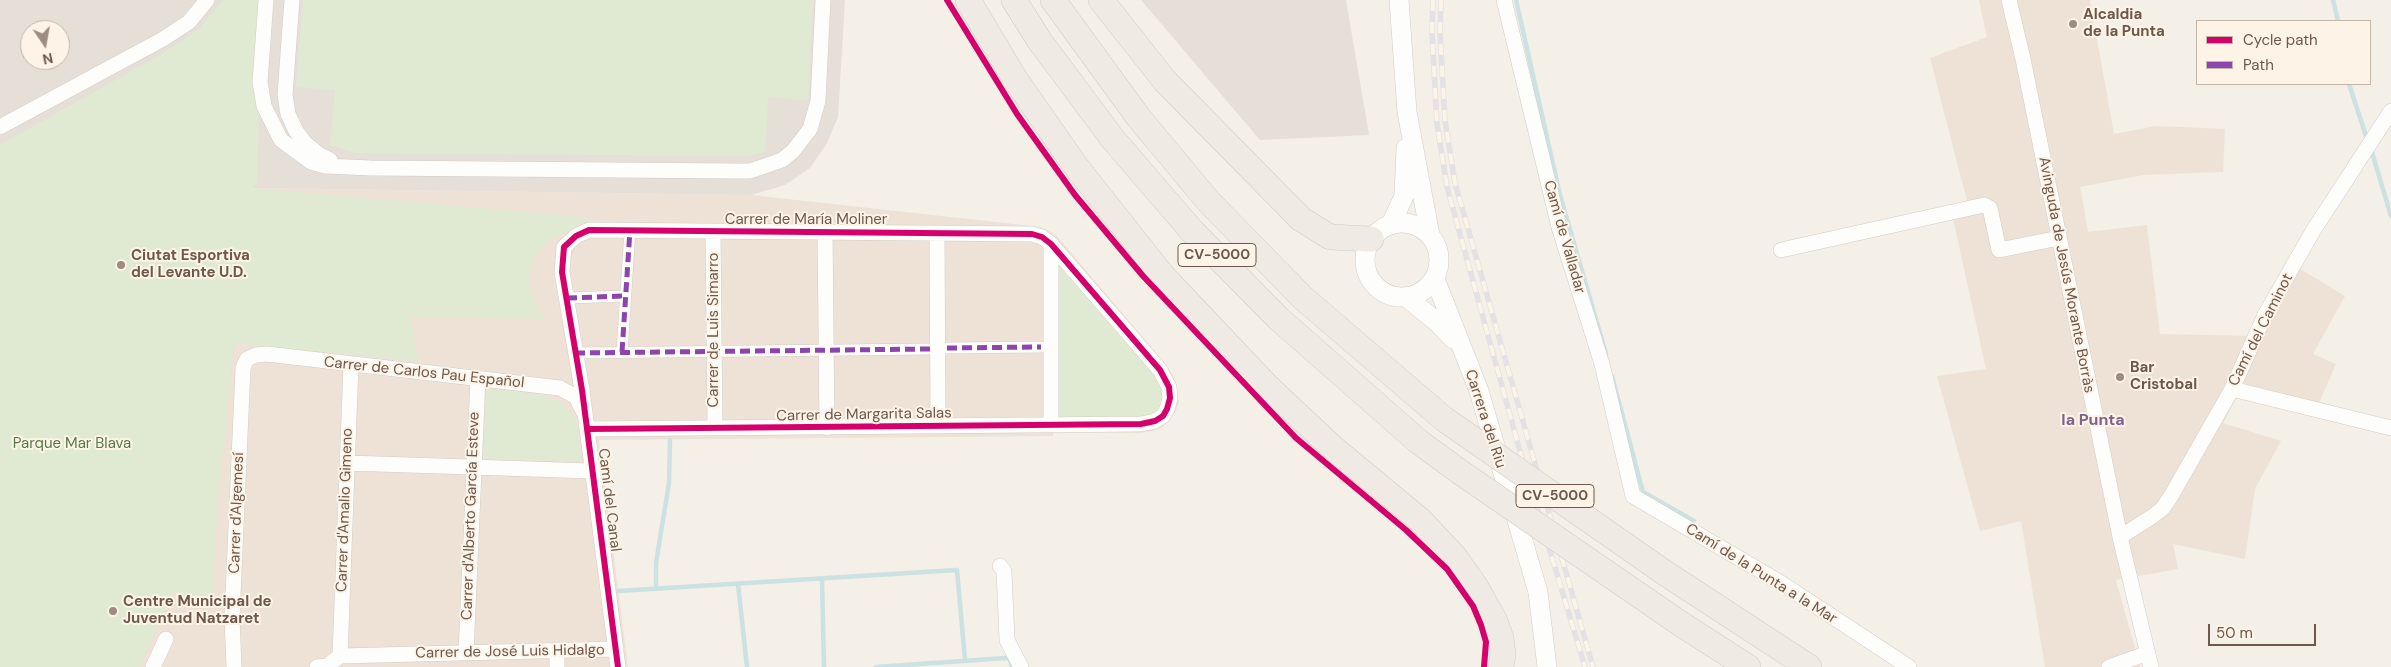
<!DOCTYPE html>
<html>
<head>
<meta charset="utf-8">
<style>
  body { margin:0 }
  #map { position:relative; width:2391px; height:667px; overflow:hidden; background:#f4efe7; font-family:"DM Sans",sans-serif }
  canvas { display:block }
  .legend { position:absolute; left:2196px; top:20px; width:175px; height:65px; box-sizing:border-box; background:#fdf4e7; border:1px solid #c4b5a9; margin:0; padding:6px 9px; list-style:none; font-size:15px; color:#6e574b }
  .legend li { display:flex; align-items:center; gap:10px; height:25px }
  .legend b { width:25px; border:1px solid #c4b5a9 }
  .north { position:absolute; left:20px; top:20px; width:50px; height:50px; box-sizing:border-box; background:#fdf4e7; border:1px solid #c4b5a9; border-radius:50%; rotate:168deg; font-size:14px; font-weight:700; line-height:20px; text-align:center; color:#6e574b }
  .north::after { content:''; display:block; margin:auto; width:18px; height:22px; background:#9d8c82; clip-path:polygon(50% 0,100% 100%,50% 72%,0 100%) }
  .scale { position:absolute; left:2208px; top:624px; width:108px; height:22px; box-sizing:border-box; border:2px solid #6e574b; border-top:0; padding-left:6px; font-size:15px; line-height:18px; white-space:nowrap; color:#6e574b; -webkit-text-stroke:4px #fdf4e7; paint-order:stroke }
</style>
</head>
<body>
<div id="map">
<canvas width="2391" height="667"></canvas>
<ul class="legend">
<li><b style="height:6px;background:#d6006c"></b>Cycle path</li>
<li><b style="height:6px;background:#8e44ad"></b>Path</li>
</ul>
<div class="north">N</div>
<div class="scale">50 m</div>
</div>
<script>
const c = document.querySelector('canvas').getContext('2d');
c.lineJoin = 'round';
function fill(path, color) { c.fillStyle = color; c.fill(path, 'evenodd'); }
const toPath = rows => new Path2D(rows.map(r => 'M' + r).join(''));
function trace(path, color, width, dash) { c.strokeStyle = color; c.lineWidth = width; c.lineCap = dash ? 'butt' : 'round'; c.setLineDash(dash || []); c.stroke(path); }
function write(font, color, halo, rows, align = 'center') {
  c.font = font + ' "DM Sans",sans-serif'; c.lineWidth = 4; c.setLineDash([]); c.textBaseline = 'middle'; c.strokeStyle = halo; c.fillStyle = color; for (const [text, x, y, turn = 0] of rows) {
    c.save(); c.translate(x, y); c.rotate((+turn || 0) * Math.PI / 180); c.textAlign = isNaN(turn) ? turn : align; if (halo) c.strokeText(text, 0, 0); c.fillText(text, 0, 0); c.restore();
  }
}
fill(toPath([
  [1979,0,2090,0,2114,134,2156,126,2225,129,2223,172,2143,175,2080,187,2088,232,2147,225,2160,334,2251,336,2292,264,2345,296,2313,354,2336,364,2315,412,2238,395,2223,423,2281,441,2255,489,2245,559,2173,544,2178,569,2116,580,2140,667,2045,667,2021,521,1980,531,1937,376,1986,369,1950,205,1967,201,1930,58,1987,37],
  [252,188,751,195,1041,227,1055,234,1167,366,1175,379,1179,403,1175,413,1163,427,1154,431,1140,433,1053,432,1053,436,599,440,628,667,0,667,0,334,225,436]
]), '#ede2d5');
fill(toPath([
  [0,0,845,0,838,117,827,143,810,168,785,185,751,195,252,188,225,436,0,334],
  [30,30,60,30,60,60,30,60],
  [1141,0,1346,0,1369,135,1260,140]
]), '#e6dfd8');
fill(toPath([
  [223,0,262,0,257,183,252,188,595,218,550,239,541,248,534,259,529,273,529,284,532,296,545,319,410,317,418,361,234,343,218,498,212,607,174,590,139,667,0,667,0,145,160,55,199,29],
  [303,0,813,0,808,100,768,97,765,152,744,156,356,153,330,145,335,90,296,87],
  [1059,264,1161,381,1165,394,1159,410,1147,418,1061,420,1057,416,1055,267],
  [486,388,540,394,562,403,572,414,577,425,581,461,483,458]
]), '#e0ead3');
trace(toPath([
  [1516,0,1560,195,1606,354],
  [2333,0,2338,21],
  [2349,84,2368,142],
  [2371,149,2391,216],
  [1612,376,1643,492,1694,521],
  [822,579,824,667],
  [738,584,747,667],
  [656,589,656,563,669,483,670,440],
  [618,591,957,570,965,660],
  [876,667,1006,658,1010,659,1012,667]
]), '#cbe1e2', 4.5);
const pedestrian = toPath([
  [567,298,625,296],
  [947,348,1041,347],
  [622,352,630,230],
  [575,353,930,349]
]);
const minor = toPath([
  [266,0,260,82,264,106,281,140,311,162,325,166,371,168,735,171,750,171,782,160,793,151,810,129,818,101,823,0],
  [292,0,285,95,288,114,296,131,305,143,320,155,330,160],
  [1504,0,1559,227,1602,364,1633,496,1781,583,1909,667],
  [2009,0,2023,59,2120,537,2151,667],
  [0,127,163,39,189,22,207,0],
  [713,232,715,428],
  [825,232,827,428],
  [937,234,938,426],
  [1051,244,1051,424],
  [1781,250,1984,205,1990,208,1999,250,2059,238],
  [2232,389,2391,428],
  [587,429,1141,424,1155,421,1163,416,1167,409,1170,398,1169,387,1160,370,1051,244,1042,237,1032,234,589,230,576,236,564,247,562,272,582,390,618,667],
  [347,463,592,471],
  [2120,537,2153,516,2163,508,2171,496,2232,389,2265,315,2313,231,2391,111],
  [1000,566,1004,571,1007,640,1021,667],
  [557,650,557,667],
  [466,653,478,379],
  [340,656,351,365],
  [153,667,166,639],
  [234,667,232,618,243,368,247,359,256,355,267,354,560,388,576,397,583,411],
  [317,667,327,666,340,656,616,649],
  [2109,667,2148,653]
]);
const tertiary = toPath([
  [1399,0,1407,112,1430,235],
  '1365 260a37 37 0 1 1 74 0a37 37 0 1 1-74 0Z',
  [1391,224,1404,196,1406,148],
  [1435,279,1479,391,1538,592,1547,667],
  [1406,297,1437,322,1453,339]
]);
const trunk = toPath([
  [968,0,1015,79,1075,165,1162,275,1267,386,1332,447,1420,520,1454,556,1476,587,1495,621,1501,638,1503,654,1501,667],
  [1014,0,1039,40,1112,138,1192,231,1279,319,1419,442,1460,472],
  [1053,0,1139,118,1209,202,1303,298,1444,419],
  [1101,0,1165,81,1301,219,1330,237,1371,239],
  [1665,573,1809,667],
  [1681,624,1748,667]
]);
trace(pedestrian, '#d2ccc6', 12);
trace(minor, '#d2ccc6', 16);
trace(tertiary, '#d2ccc6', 20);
trace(trunk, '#d3cbc5', 26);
trace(pedestrian, '#fdfdfb', 11);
trace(minor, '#fdfdfb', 15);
trace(tertiary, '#fdfdfb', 19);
trace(trunk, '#f0eae4', 25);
const rail = toPath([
  [1433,0,1432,33,1437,124,1447,187,1521,455,1585,667],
  [1441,0,1440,34,1445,121,1455,183,1593,667]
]);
trace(rail, '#e3e1e3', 5.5);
trace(rail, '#fdf4e7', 4, [11]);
const trunkBridge = toPath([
  [1444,419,1665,573],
  [1460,472,1681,624]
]);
trace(trunkBridge, '#d3cbc5', 26, []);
trace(trunkBridge, '#f0eae4', 25);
trace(toPath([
  [567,298,625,296],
  [947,348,1041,347],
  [622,352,630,230],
  [575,353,930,349]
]), '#8e44ad', 5, [10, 5]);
trace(toPath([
  [947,0,1017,114,1075,195,1143,276,1296,438,1406,530,1447,569,1473,606,1481,625,1486,642,1484,667],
  [587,429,1141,424,1155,421,1163,416,1167,409,1170,398,1169,387,1160,370,1051,244,1042,237,1032,234,589,230,576,236,564,247,562,272,582,390,618,667]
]), '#d6006c', 6);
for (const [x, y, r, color] of [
  [2073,24,5,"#9d8c82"],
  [121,265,5,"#9d8c82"],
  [2120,377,5,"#9d8c82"],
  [113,611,5,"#9d8c82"]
]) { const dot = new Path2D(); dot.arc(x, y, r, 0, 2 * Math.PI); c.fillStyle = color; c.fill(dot); trace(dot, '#fdf4e7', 2); }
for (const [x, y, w] of [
  [1217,255,78],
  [1555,496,78]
]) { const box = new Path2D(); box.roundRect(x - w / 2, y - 11.5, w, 23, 4); c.fillStyle = '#fdf4e7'; c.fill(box); trace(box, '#6e574b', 1); }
write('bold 14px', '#6e574b', null, [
  ["CV-5000",1217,255],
  ["CV-5000",1555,496]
]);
write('bold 15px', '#6e574b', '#fdf4e7', [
  ["Alcaldia",2083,15],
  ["de la Punta",2083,32],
  ["Ciutat Esportiva",131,256],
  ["del Levante U.D.",131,273],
  ["Bar",2130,368],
  ["Cristobal",2130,385],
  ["Centre Municipal de",123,602],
  ["Juventud Natzaret",123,619]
], 'left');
write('15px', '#6e574b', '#fdf4e7', [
  ["Carrer de María Moliner",806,220],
  ["Camí de Valladar",1564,237,74],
  ["Avinguda de Jesús Morante Borràs",2066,275,79],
  ["Carrer de Luis Simarro",714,330,-90],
  ["Camí del Caminot",2261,330,-63],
  ["Carrer de Carlos Pau Español",424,373,6],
  ["Carrer de Margarita Salas",864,415,-1],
  ["Carrera del Riu",1485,419,72],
  ["Camí del Canal",609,500,83],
  ["Carrer d'Amalio Gimeno",345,510,-88],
  ["Carrer d'Algemesí",237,513,-88],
  ["Carrer d'Alberto García Esteve",471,516,-88],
  ["Camí de la Punta a la Mar",1761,574,32],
  ["Carrer de José Luis Hidalgo",510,652,-1]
]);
write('15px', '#557947', '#fdf4e7', [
  ["Parque Mar Blava",72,444]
]);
write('bold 16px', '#7d638b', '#fdf4e7', [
  ["la Punta",2093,421]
]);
</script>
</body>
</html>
